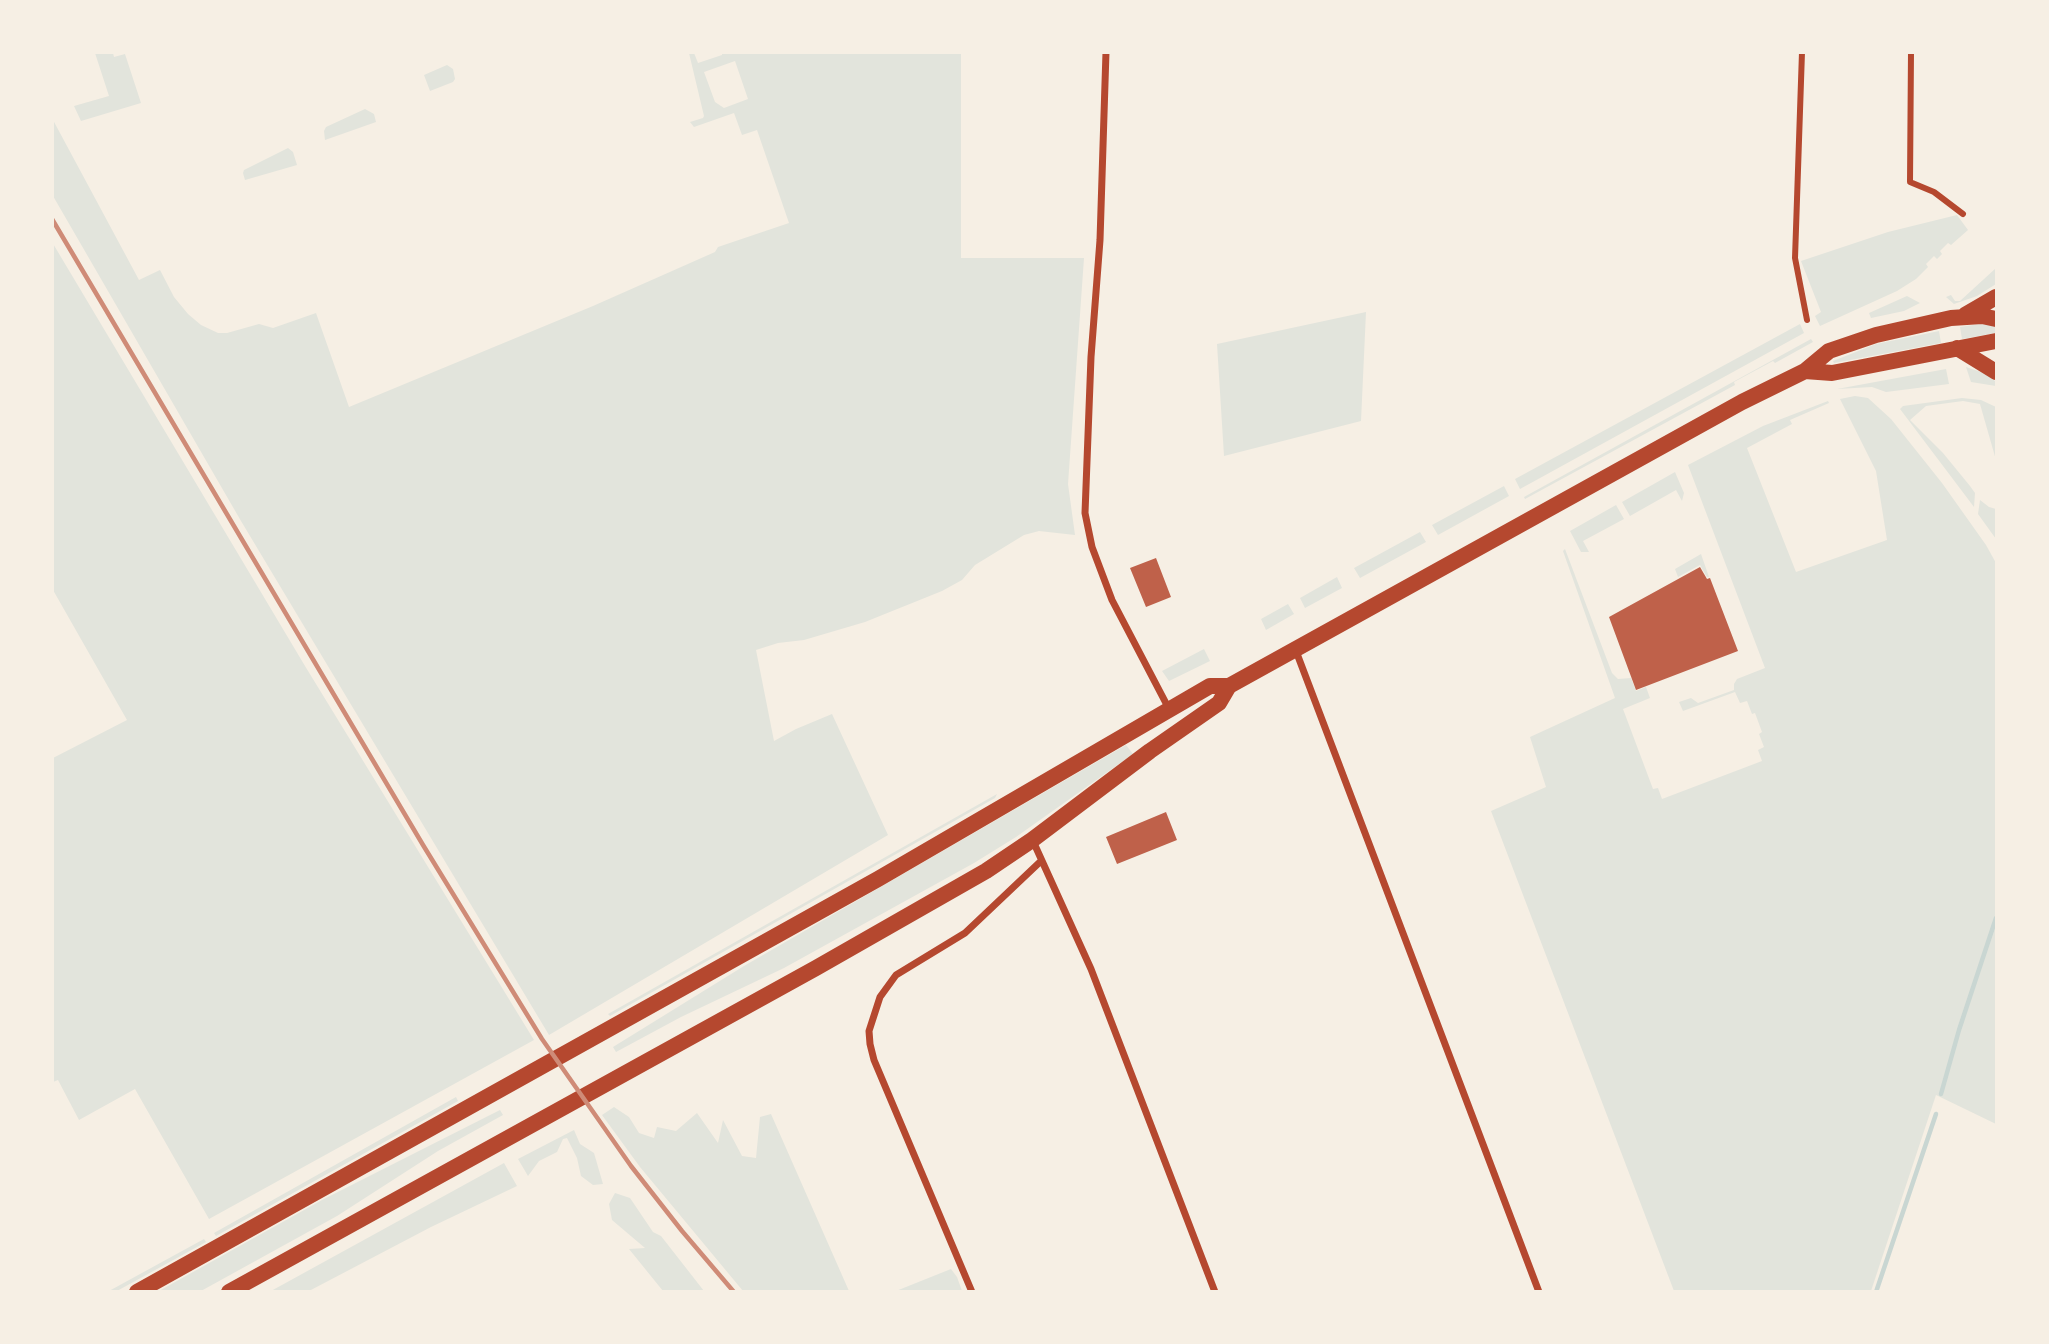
<!DOCTYPE html>
<html>
<head>
<meta charset="utf-8">
<style>
  body { margin:0 }
  #map { position:relative; width:2049px; height:1344px; overflow:hidden; background:#f6efe4; font-family:Overpass,sans-serif }
  canvas { display:block }
  .frame { position:absolute; inset:0; border:54px solid #f6efe4; pointer-events:none }
</style>
</head>
<body>
<div id="map">
<canvas width="2049" height="1344"></canvas>
<div class="frame"></div>
</div>
<script>
const c = document.querySelector('canvas').getContext('2d');
c.lineJoin = 'round';
function fill(path, color) { c.fillStyle = color; c.fill(path, 'evenodd'); }
const toPath = rows => new Path2D(rows.map(r => 'M' + r).join(''));
function trace(path, color, width, dash) { c.strokeStyle = color; c.lineWidth = width; c.lineCap = dash ? 'butt' : 'round'; c.setLineDash(dash || []); c.stroke(path); }
fill(toPath([
  [95,53,113,53,114,57,125,54,141,103,81,121,74,106,109,96],
  [722,53,961,53,961,258,1084,258,1068,484,1075,535,1039,531,1024,535,975,565,962,580,942,591,865,622,804,640,778,643,756,650,774,741,796,729,832,714,888,835,549,1035,241,521,53,196,53,120,139,280,160,270,174,297,188,314,201,325,218,333,227,333,259,324,273,328,316,313,349,407,593,306,715,252,718,247,789,223,757,130,742,135,734,113,694,127,690,122,703,118,704,116,689,53,694,53,698,63,722,55],
  [735,61,748,99,724,108,715,102,704,72],
  [447,65,453,69,455,79,453,82,430,91,424,75],
  [365,109,374,114,376,122,325,140,324,131,326,127],
  [288,148,293,152,297,165,245,180,243,173,244,170],
  [1957,215,1968,230,1951,245,1948,243,1940,251,1942,254,1937,259,1934,256,1926,264,1928,267,1916,279,1897,291,1820,326,1815,316,1821,312,1801,261,1888,232],
  [52,242,305,666,534,1040,209,1219,135,1089,79,1120,58,1080,53,1082,53,758,127,720,53,590],
  [1996,268,1996,284,1977,296,1954,304,1946,297,1951,295,1955,301,1960,301],
  [1907,296,1920,303,1904,311,1871,318,1869,313],
  [1366,312,1361,421,1224,456,1217,344],
  [1800,324,1804,333,1520,489,1515,479],
  [1979,324,1996,326,1996,333,1962,339,1960,327],
  [1939,331,1941,343,1834,363,1833,361,1876,344],
  [1811,339,1813,342,1775,363,1773,361,1734,382,1735,385,1525,499,1524,497],
  [1966,367,1987,374,1996,382,1996,386,1971,382],
  [1946,369,1949,384,1886,392,1872,387,1837,389],
  [1855,396,1868,398,1891,419,1942,483,1986,545,1996,563,1996,1124,1936,1095,1871,1291,1674,1291,1491,811,1546,787,1530,737,1615,698,1563,551,1565,549,1612,673,1618,679,1631,678,1636,691,1646,687,1650,698,1623,709,1653,789,1658,788,1662,799,1762,761,1758,750,1764,747,1759,734,1762,732,1755,713,1752,714,1747,701,1740,703,1735,692,1683,711,1679,702,1691,698,1698,703,1734,690,1734,684,1737,679,1765,668,1688,465,1763,426,1828,401,1829,403,1790,420,1792,424,1747,448,1796,572,1887,540,1876,471,1840,399],
  [1962,398,1981,400,1996,407,1996,460,1980,404,1963,401,1926,406,1910,420,1943,453,1970,486,1975,493,1974,507,1900,409,1903,406],
  [1675,472,1684,493,1682,501,1676,490,1630,516,1622,502],
  [1504,486,1509,496,1438,535,1432,525],
  [1980,500,1989,507,1996,509,1996,539,1978,514],
  [1616,505,1624,519,1583,541,1589,552,1581,552,1570,531],
  [1420,532,1426,542,1360,578,1354,568],
  [1701,554,1709,577,1707,577,1700,565,1678,577,1675,569],
  [1337,577,1342,588,1305,608,1300,598],
  [1288,604,1294,614,1266,630,1261,619],
  [1204,649,1210,661,1169,681,1162,671],
  [1126,745,1133,754,1016,837,974,863,784,968,681,1017,616,1052,613,1047,744,966],
  [997,794,995,798,610,1016,608,1014],
  [456,1097,458,1101,216,1236,214,1233],
  [614,1107,629,1117,639,1133,654,1138,657,1127,676,1131,697,1113,718,1143,723,1120,742,1156,756,1158,760,1117,771,1114,849,1291,743,1291,640,1167,602,1115],
  [500,1110,503,1115,438,1151,337,1216,201,1291,159,1291,322,1200],
  [574,1130,580,1144,594,1153,603,1184,593,1185,581,1176,577,1158,567,1138,563,1139,557,1152,539,1161,528,1176,518,1159],
  [504,1163,517,1186,431,1227,309,1291,271,1291],
  [615,1193,630,1198,653,1232,661,1236,704,1291,663,1291,629,1249,645,1248,612,1220,609,1204],
  [204,1239,206,1242,117,1291,109,1291],
  [951,1269,957,1277,962,1291,896,1291]
]), '#e2e4dc');
trace(toPath([
  [1941,1094,1959,1030,1996,918],
  [1876,1292,1936,1114]
]), '#c9d6d2', 4.5);
fill(toPath([
  [1156,558,1171,597,1146,607,1130,568],
  [1700,567,1707,579,1710,578,1738,651,1636,690,1609,617],
  [1166,812,1177,840,1117,864,1106,837]
]), '#bf614a');
trace(toPath([
  [1802,52,1795,258,1807,320],
  [1911,52,1910,182,1934,192,1963,214]
]), '#b5482f', 6);
trace(toPath([
  [1106,52,1100,240,1091,357,1085,513,1092,547,1112,600,1169,709],
  [1296,651,1539,1292],
  [1033,841,1091,969,1215,1292],
  [972,1292,874,1060,870,1044,869,1031,880,997,896,975,965,933,1041,861]
]), '#b5482f', 7);
trace(toPath([
  [1965,315,1996,297],
  [1957,348,1996,372],
  [1805,371,1832,373,1996,341],
  [137,1292,878,879,1210,686,1229,686,1742,402,1805,371,1829,351,1876,335,1951,318,1982,316,1996,319],
  [229,1292,816,968,986,871,1032,840,1150,751,1219,703,1229,686]
]), '#b5482f', 16);
trace(toPath([
  [52,219,423,845,542,1039,631,1166,682,1231,734,1292]
]), '#cf8b77', 4.5);
</script>
</body>
</html>
